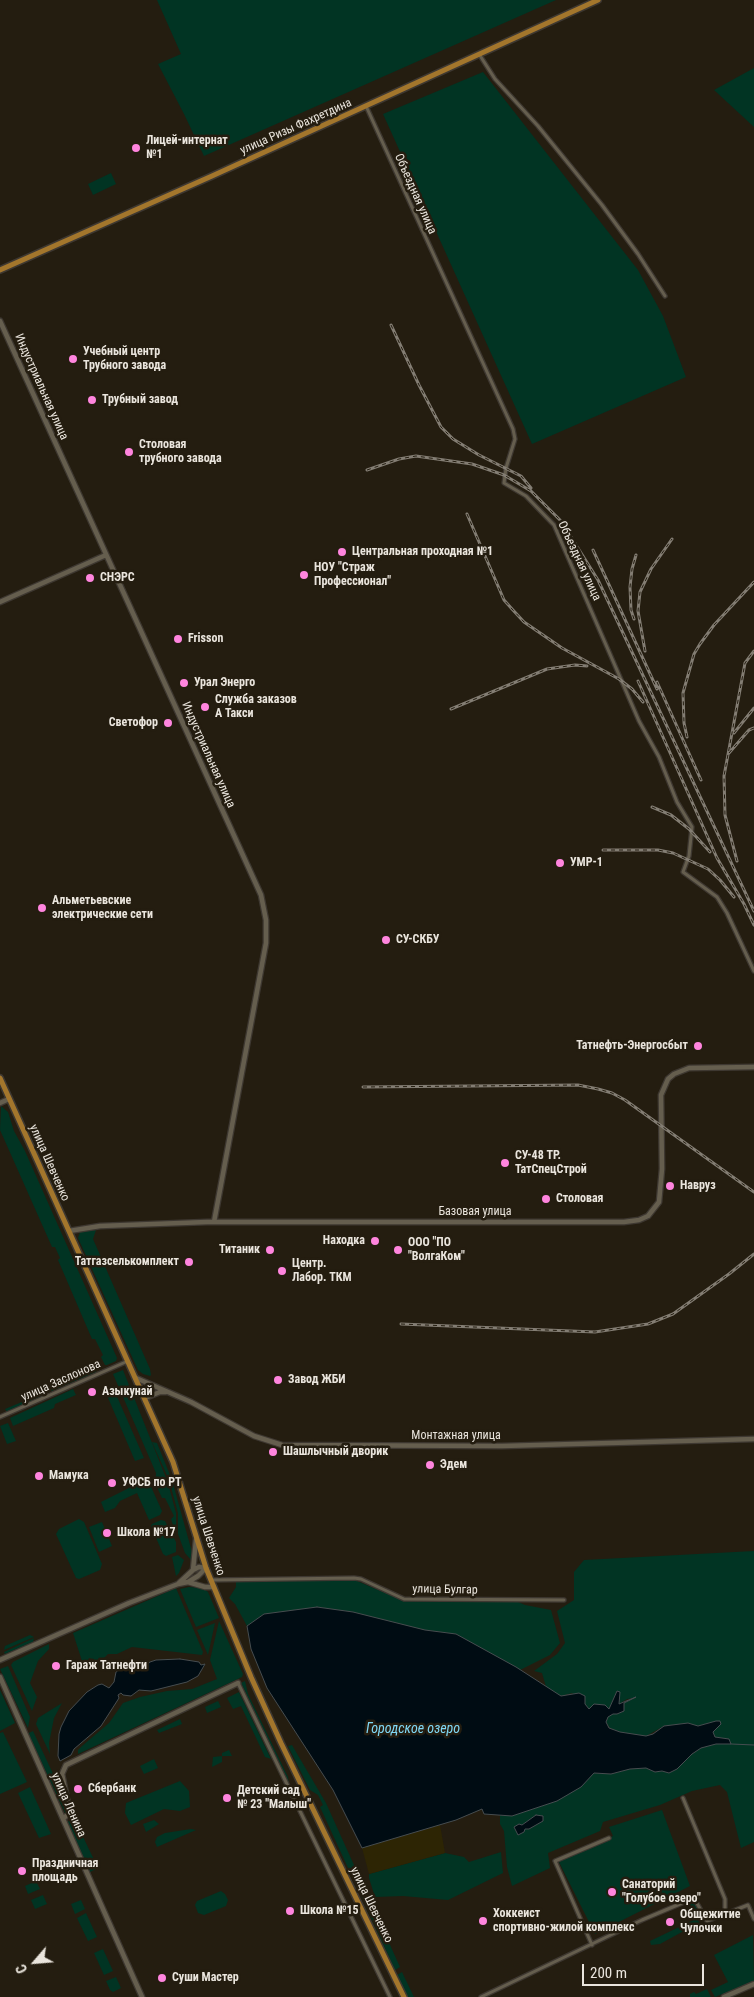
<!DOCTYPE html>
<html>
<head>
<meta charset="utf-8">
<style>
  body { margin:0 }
  #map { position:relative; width:754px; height:1997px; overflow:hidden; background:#241d10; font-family:"Roboto Condensed",sans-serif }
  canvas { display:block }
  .north { position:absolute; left:10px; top:1937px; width:50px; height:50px; -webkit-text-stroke:4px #241d10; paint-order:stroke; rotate:243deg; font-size:14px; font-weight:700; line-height:20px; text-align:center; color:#eae5dd }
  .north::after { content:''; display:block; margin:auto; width:18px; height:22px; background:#eae5dd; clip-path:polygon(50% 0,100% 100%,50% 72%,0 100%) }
  .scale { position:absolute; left:582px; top:1964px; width:122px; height:22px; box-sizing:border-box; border:2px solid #eae5dd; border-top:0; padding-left:6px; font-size:15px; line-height:18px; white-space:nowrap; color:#eae5dd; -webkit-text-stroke:4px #241d10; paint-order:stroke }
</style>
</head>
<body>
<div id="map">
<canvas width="754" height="1997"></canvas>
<div class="north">С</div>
<div class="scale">200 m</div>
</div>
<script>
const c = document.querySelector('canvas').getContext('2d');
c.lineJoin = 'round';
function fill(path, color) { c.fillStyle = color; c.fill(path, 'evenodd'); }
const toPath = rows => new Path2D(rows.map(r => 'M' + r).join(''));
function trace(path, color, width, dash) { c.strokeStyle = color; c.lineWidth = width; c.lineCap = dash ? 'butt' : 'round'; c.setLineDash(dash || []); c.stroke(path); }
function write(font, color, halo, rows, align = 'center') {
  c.font = font + ' "Roboto Condensed",sans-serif'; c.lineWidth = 5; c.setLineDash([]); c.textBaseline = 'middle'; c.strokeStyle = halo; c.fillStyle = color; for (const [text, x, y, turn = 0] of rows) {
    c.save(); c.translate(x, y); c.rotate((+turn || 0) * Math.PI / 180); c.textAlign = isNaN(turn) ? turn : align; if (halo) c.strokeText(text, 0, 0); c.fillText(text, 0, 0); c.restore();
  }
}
fill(toPath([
  [157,0,556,0,204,156,184,114,158,64,181,54],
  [754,68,754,127,714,90],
  [483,72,638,270,663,316,686,377,532,444,383,114],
  [111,173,116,184,93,195,88,184],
  [1,1106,8,1112,14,1131,25,1151,117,1358,116,1361,107,1365,105,1365,101,1357,103,1355,95,1339,92,1339,58,1260,60,1258,55,1247,52,1247,0,1130],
  [96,1230,93,1239,150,1369,151,1375,150,1376,143,1374,138,1370,78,1238,80,1232],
  [96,1369,96,1372,47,1393,45,1391],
  [123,1370,168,1483,176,1513,176,1534,171,1519,174,1516,165,1498,162,1498,155,1483,156,1473,113,1374],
  [73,1389,76,1395,55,1404,54,1408,13,1426,10,1418],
  [111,1391,115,1392,144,1458,135,1461,106,1393],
  [41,1394,42,1396,7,1412,5,1409],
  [8,1423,16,1441,7,1444,0,1426],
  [152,1442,157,1443,172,1480,192,1552,191,1560,185,1553,178,1534,178,1513,169,1480],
  [145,1480,148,1480,162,1511,160,1515,149,1520,137,1493,120,1501,115,1508,105,1512,101,1502],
  [79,1519,84,1522,102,1564,100,1570,79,1579,76,1578,56,1534,59,1529],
  [161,1520,165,1521,176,1542,176,1552,166,1556,163,1554,151,1526,152,1524],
  [102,1522,112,1546,99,1552,89,1527],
  [754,1551,754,1842,741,1848,727,1792,720,1785,692,1791,660,1805,603,1822,600,1831,548,1853,550,1868,512,1886,507,1867,504,1831,500,1824,500,1815,512,1816,590,1777,594,1773,611,1774,630,1769,646,1768,655,1772,662,1771,669,1773,677,1769,692,1754,701,1748,716,1744,731,1744,728,1739,715,1738,713,1732,720,1721,717,1721,698,1726,688,1723,664,1726,646,1736,620,1732,610,1728,606,1722,608,1716,612,1714,617,1714,624,1711,624,1703,635,1698,627,1699,619,1704,619,1695,617,1691,609,1709,589,1709,572,1693,561,1696,547,1690,542,1673,534,1671,557,1654,565,1643,557,1611,574,1600,574,1572,584,1560],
  [178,1555,184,1560,179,1573,176,1576,172,1557],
  [285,1579,357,1581,402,1600,516,1601,525,1605,551,1610,560,1643,550,1655,520,1670,456,1634,425,1630,353,1612,317,1607,296,1610,264,1614,247,1626,235,1604,229,1598,236,1587,236,1582],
  [189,1587,203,1588,208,1592,219,1618,196,1627,180,1589],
  [176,1588,203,1652,202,1655,132,1647,117,1654,108,1654,99,1663,96,1670,94,1669,94,1659,89,1658,87,1663,82,1661,73,1633],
  [219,1621,243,1674,242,1677,78,1754,78,1750,82,1746,109,1723,123,1703,140,1697,167,1691,192,1689,217,1679,210,1660],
  [215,1623,208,1655,197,1630],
  [30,1635,34,1637,4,1650,5,1646],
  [34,1638,33,1642,5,1654,4,1652],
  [49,1644,49,1649,38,1661,30,1683,37,1697,32,1711,11,1665,13,1662],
  [8,1666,30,1717,28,1728,0,1669],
  [245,1681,248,1694,288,1777,289,1783,241,1683],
  [0,1690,15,1723,0,1731],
  [239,1692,271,1759,265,1757,241,1706,233,1709,227,1698],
  [218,1701,221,1707,207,1713,205,1707],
  [62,1703,54,1718,49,1743,50,1754,36,1724,38,1718],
  [180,1719,182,1724,159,1733,157,1730],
  [33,1731,63,1795,66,1813,65,1813,30,1737,29,1733],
  [3,1732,27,1782,0,1794,0,1733],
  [292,1745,326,1803,400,1967,395,1970,320,1807,323,1805,318,1795,310,1790,288,1746],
  [229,1750,232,1756,222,1756,222,1762,212,1767,213,1757,222,1756,222,1753],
  [154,1759,158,1768,144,1774,140,1766],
  [180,1781,189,1791,190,1807,180,1811,164,1809,131,1825,125,1813,126,1803],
  [30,1787,51,1834,39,1838,18,1793],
  [662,1810,690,1886,595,1934,558,1860,613,1836,609,1827],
  [74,1818,98,1868,90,1872,67,1822],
  [154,1820,159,1824,146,1832,143,1824],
  [191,1829,196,1830,157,1847,155,1842,157,1837,165,1833],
  [501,1852,503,1873,448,1900,403,1896,375,1897,369,1878,369,1874,445,1853,464,1857,469,1862],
  [36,1881,40,1889,28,1894,25,1886],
  [221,1891,225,1894,228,1900,226,1906,204,1915,198,1913,195,1905,197,1901],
  [43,1895,47,1904,35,1909,31,1900],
  [81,1900,85,1909,75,1914,71,1904],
  [694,1901,704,1920,660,1944,651,1945,650,1941,696,1919,689,1903],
  [86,1913,97,1937,88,1941,77,1918],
  [753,1935,754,1981,715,1997,711,1990,728,1982,714,1955],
  [103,1949,113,1971,104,1975,94,1953],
  [402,1972,414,1997,408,1997,397,1975],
  [116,1977,121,1988,113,1992,110,1990,106,1981],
  [707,1989,711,1997,690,1997,690,1994,694,1992,696,1994]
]), '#013423');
fill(toPath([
  [440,1825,445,1853,369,1874,362,1848]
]), '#2d2504');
const water = toPath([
  [317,1607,353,1612,425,1630,456,1634,516,1667,561,1696,579,1693,585,1696,585,1704,589,1709,594,1704,605,1705,609,1709,617,1691,620,1692,619,1704,636,1697,624,1703,624,1711,617,1714,613,1714,608,1717,606,1722,609,1728,620,1732,646,1736,653,1734,664,1726,688,1723,698,1726,716,1721,720,1721,721,1724,713,1732,715,1737,729,1739,731,1744,716,1744,701,1748,692,1754,677,1769,669,1773,662,1771,655,1772,646,1768,630,1769,611,1774,594,1773,581,1787,557,1801,512,1816,484,1814,482,1809,456,1820,362,1848,333,1790,267,1688,251,1649,247,1626,264,1614,317,1607],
  [180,1659,199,1662,201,1665,205,1664,198,1676,187,1682,151,1691,139,1690,131,1696,123,1695,121,1693,118,1695,119,1698,101,1726,74,1749,71,1755,60,1761,58,1756,59,1734,61,1727,69,1711,87,1692,98,1685,102,1684,109,1688,114,1682,116,1672,120,1669,138,1664,142,1666,146,1665,150,1662,156,1660,180,1659],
  [536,1815,543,1816,543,1821,529,1829,525,1829,524,1832,518,1835,514,1827,519,1824,522,1825,536,1815]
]);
fill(water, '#000c13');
trace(water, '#464d50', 1);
trace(toPath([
  [731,1744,754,1745]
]), '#464d50', 1);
const street = toPath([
  [479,54,495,79,538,126,602,205,638,254,665,296],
  [366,106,513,429,515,439,506,468,504,483,526,496,554,525,639,721,659,757,677,802,692,827,689,856,683,872,717,897,727,913,754,971],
  [0,1417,128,1361],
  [211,1580,354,1578,361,1579,404,1599,564,1600],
  [238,1683,390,1997],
  [683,1798,725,1899,725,1914],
  [592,1945,555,1861,609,1838],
  [481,1997,642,1920,694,1898,707,1921,748,1905,754,1919]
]);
const secondary = toPath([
  [0,321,261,895,266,920,266,943,214,1222],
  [0,602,106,555],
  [0,1103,9,1099],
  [69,1231,100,1226,207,1222,624,1222,639,1220,648,1216,659,1202,662,1169,661,1095,668,1079,674,1074,689,1068,754,1067],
  [136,1378,191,1402,254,1436,282,1445,502,1446,754,1439],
  [145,1398,160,1392,166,1392],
  [193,1570,196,1540],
  [188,1582,198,1576,206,1568],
  [179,1583,193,1570,199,1567,206,1568],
  [0,1660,129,1603,178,1584,188,1582,205,1587,214,1587],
  [0,1677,142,1997],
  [63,1818,70,1814,62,1774,66,1765,238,1683],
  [724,1997,754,1984]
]);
const primary = toPath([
  [0,270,212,176,598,0],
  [0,1078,173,1462,206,1568,251,1677,281,1743,404,1997]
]);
trace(street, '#3e3831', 5.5);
trace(secondary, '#3e3831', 7);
trace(primary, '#3e3831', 8);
trace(street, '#655e4e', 3);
trace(secondary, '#655e4e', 4.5);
trace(primary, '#a3762c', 5);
const rail = toPath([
  [391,325,419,385,441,427,453,439,479,455,521,476,531,488],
  [367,470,399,459,416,456,472,464,504,475,531,491,561,521,598,580,754,911],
  [467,514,504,600,512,609,524,622,562,648,619,679,632,689,643,702],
  [593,550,657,689],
  [634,619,631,610,630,587,632,569,636,555],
  [645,651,638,611,640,592,651,569,672,539],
  [638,681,717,858,744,904,754,925],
  [657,682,701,780],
  [451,709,547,669,575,665,587,666],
  [734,733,754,708],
  [687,737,684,723,683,693,694,654,700,644,714,625,754,582],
  [729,753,749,730,754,728],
  [652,807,671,815,689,829,710,852],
  [603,850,658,850,673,853,708,869,720,880,734,897],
  [737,861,725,815,724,776,745,663,754,651],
  [363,1087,578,1085,598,1089,612,1093,625,1100,754,1192],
  [401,1324,595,1332,648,1324,673,1314,729,1274,754,1254]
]);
trace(rail, '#837d73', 3);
trace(rail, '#241d10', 1, [4]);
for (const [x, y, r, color] of [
  [136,148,5,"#ff85de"],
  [73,359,5,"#ff85de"],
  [92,400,5,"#ff85de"],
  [129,452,5,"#ff85de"],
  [342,552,5,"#ff85de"],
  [304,575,5,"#ff85de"],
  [90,578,5,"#ff85de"],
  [178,639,5,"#ff85de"],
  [184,683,5,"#ff85de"],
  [205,707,5,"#ff85de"],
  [168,723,5,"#ff85de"],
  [560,863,5,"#ff85de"],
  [42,908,5,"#ff85de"],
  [386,940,5,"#ff85de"],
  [698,1046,5,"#ff85de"],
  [505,1163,5,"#ff85de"],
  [670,1186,5,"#ff85de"],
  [546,1199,5,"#ff85de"],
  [375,1241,5,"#ff85de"],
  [270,1250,5,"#ff85de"],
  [398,1250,5,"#ff85de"],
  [189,1262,5,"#ff85de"],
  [282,1271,5,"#ff85de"],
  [278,1380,5,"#ff85de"],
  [92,1392,5,"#ff85de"],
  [273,1452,5,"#ff85de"],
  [430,1465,5,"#ff85de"],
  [39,1476,5,"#ff85de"],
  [112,1483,5,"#ff85de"],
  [107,1533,5,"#ff85de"],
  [56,1666,5,"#ff85de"],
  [78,1789,5,"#ff85de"],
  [227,1798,5,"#ff85de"],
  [22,1871,5,"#ff85de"],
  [612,1892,5,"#ff85de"],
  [290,1911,5,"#ff85de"],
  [483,1921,5,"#ff85de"],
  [670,1922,5,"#ff85de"],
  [162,1978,5,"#ff85de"]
]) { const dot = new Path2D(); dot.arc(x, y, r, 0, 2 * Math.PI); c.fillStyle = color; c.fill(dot); trace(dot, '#241d10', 2); }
write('12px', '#eae5dd', '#241d10', [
  ["улица Ризы Фахретдина",296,127,-24],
  ["Объездная улица",415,194,66],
  ["Индустриальная улица",41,387,66],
  ["Объездная улица",579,561,65],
  ["Индустриальная улица",208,755,66],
  ["улица Шевченко",49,1163,66],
  ["Базовая улица",475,1212],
  ["улица Заслонова",61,1381,-24],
  ["Монтажная улица",456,1436],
  ["улица Шевченко",208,1536,72],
  ["улица Булгар",445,1590,1],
  ["улица Ленина",68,1805,66],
  ["улица Шевченко",371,1905,64]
]);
write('bold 12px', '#eae5dd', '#241d10', [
  ["Лицей-интернат",146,141],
  ["№1",146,155],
  ["Учебный центр",83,352],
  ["Трубного завода",83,366],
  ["Трубный завод",102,400],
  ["Столовая",139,445],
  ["трубного завода",139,459],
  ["Центральная проходная №1",352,552],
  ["НОУ \"Страж",314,568],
  ["Профессионал\"",314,582],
  ["СНЭРС",100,578],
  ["Frisson",188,639],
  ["Урал Энерго",194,683],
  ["Служба заказов",215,700],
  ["А Такси",215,714],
  ["Светофор",158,723,"right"],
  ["УМР-1",570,863],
  ["Альметьевские",52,901],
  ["электрические сети",52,915],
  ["СУ-СКБУ",396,940],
  ["Татнефть-Энергосбыт",688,1046,"right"],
  ["СУ-48 ТР.",515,1156],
  ["ТатСпецСтрой",515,1170],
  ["Навруз",680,1186],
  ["Столовая",556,1199],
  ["Находка",365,1241,"right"],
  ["ООО \"ПО",408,1243],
  ["\"ВолгаКом\"",408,1257],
  ["Титаник",260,1250,"right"],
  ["Татгазселькомплект",179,1262,"right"],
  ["Центр.",292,1264],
  ["Лабор. ТКМ",292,1278],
  ["Завод ЖБИ",288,1380],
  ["Азыкунай",102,1392],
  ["Шашлычный дворик",283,1452],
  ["Эдем",440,1465],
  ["Мамука",49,1476],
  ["УФСБ по РТ",122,1483],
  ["Школа №17",117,1533],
  ["Гараж Татнефти",66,1666],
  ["Сбербанк",88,1789],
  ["Детский сад",237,1791],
  ["№ 23 \"Малыш\"",237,1805],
  ["Праздничная",32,1864],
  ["площадь",32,1878],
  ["Санаторий",622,1885],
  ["\"Голубое озеро\"",622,1899],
  ["Школа №15",300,1911],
  ["Хоккеист",493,1914],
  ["спортивно-жилой комплекс",493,1928],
  ["Общежитие",680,1915],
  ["Чулочки",680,1929],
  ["Суши Мастер",172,1978]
], 'left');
write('italic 14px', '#80d8f5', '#241d10', [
  ["Городское озеро",413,1729]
]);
</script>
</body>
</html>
